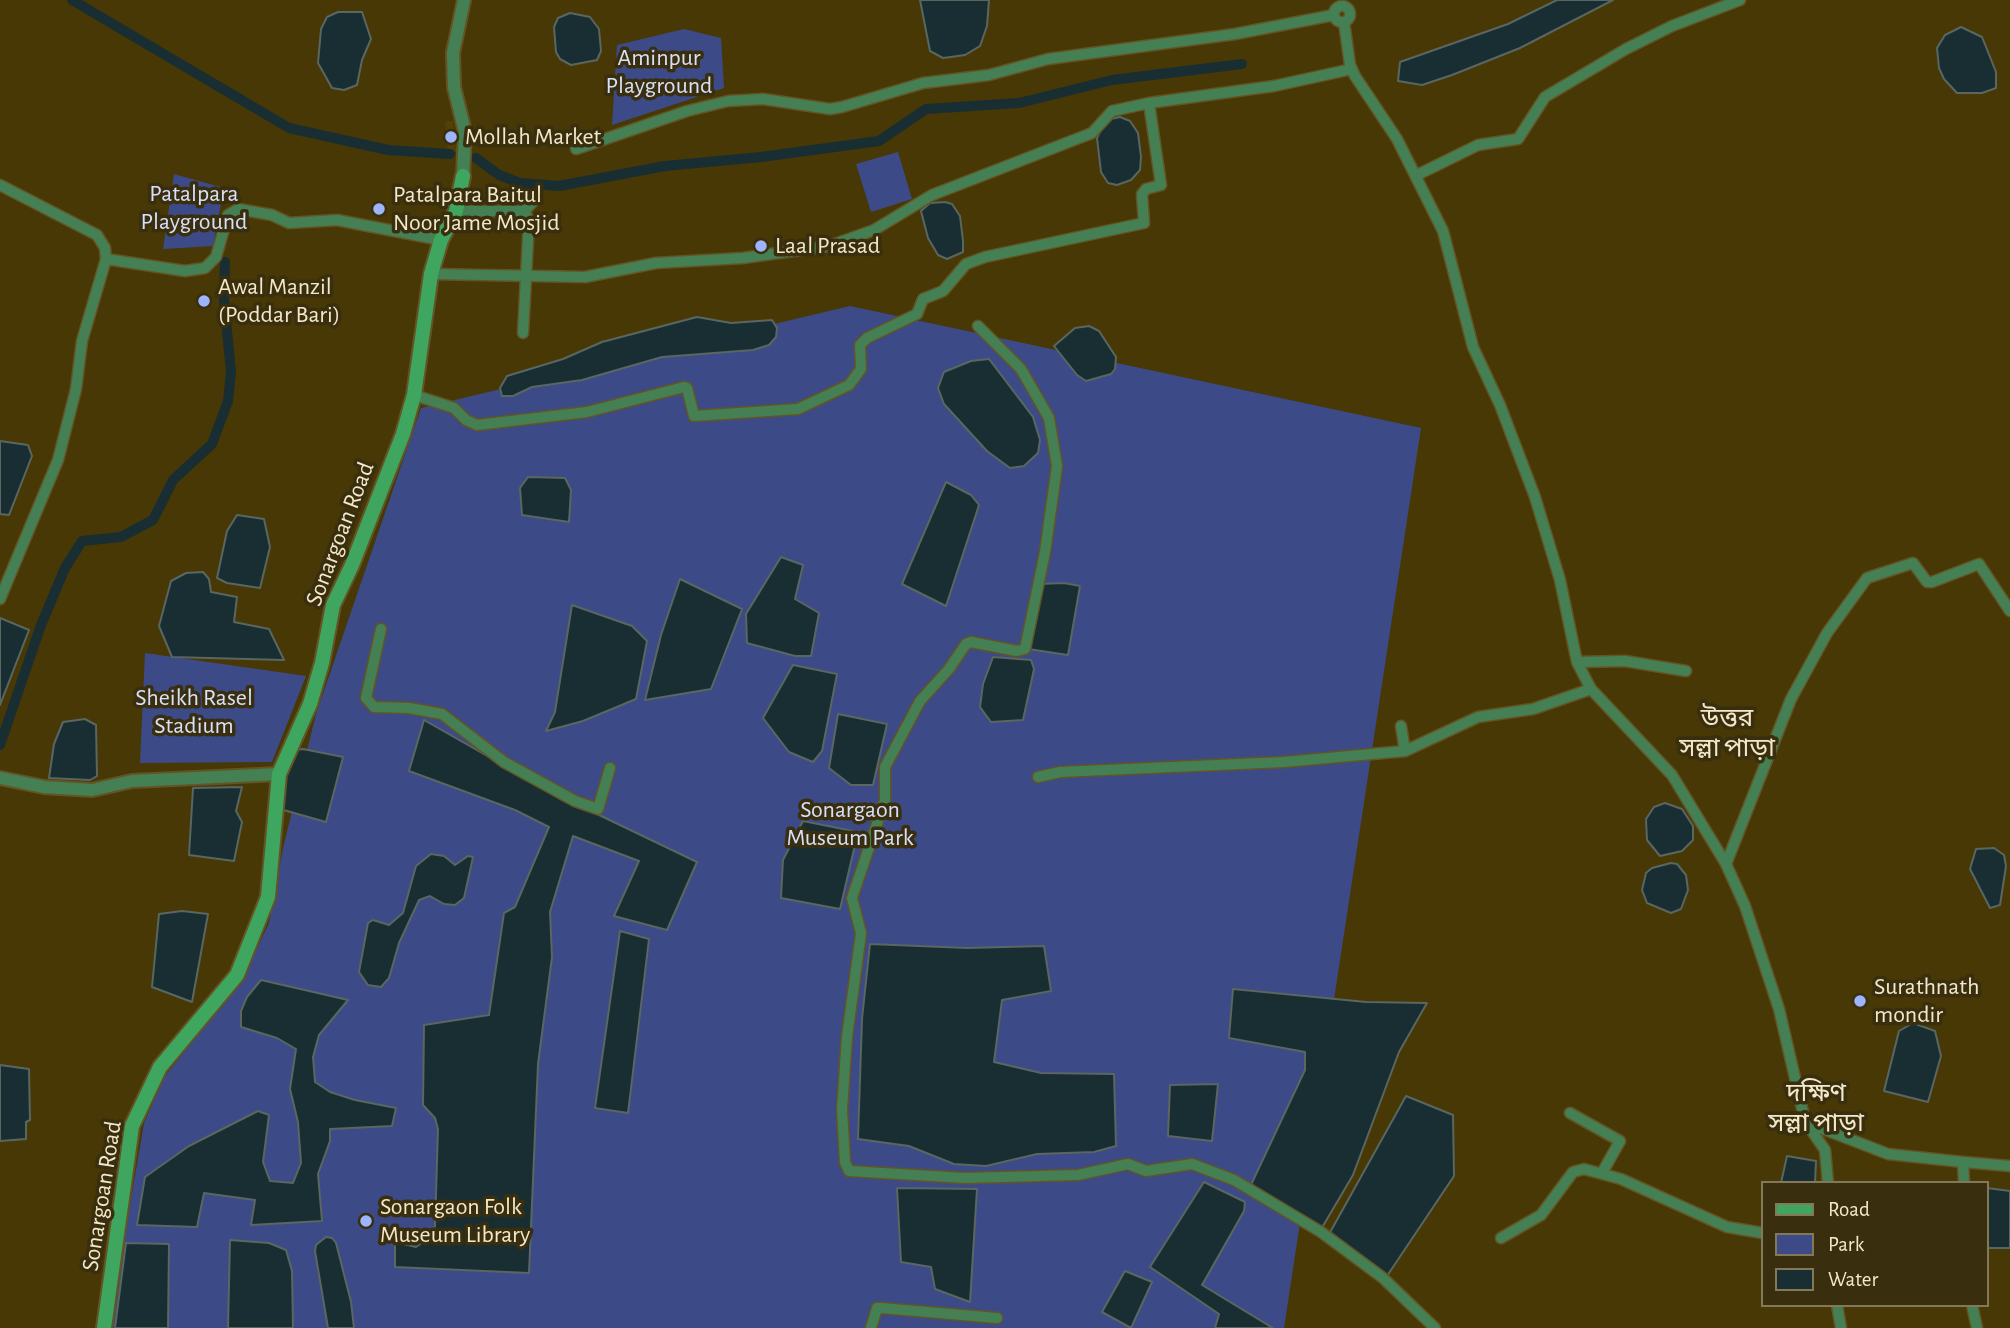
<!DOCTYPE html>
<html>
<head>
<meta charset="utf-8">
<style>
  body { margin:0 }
  #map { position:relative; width:2010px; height:1328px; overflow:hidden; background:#473806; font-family:"Alegreya Sans",sans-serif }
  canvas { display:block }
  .legend { position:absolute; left:1761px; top:1181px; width:228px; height:126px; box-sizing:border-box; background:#392f0e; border:2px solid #837959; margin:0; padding:9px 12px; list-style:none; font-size:21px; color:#f3e8ca }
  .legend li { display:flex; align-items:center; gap:14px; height:35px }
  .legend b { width:35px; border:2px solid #837959 }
</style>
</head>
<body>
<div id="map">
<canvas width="2010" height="1328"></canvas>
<ul class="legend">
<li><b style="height:9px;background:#3fa660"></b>Road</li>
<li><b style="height:19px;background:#3c4b88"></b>Park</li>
<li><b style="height:19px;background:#182e32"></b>Water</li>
</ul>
</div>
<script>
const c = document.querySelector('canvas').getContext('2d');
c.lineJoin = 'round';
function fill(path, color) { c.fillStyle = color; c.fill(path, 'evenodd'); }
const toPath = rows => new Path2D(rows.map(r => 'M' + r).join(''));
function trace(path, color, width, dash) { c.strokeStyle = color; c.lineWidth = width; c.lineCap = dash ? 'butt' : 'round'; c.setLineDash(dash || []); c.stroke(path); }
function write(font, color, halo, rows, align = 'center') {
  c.font = font + ' "Alegreya Sans","Noto Sans Bengali",sans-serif'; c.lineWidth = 7; c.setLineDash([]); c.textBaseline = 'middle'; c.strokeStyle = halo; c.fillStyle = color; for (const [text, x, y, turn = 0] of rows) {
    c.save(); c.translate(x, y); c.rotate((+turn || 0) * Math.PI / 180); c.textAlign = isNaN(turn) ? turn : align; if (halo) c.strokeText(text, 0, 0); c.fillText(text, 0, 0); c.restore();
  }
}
fill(toPath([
  [445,121,453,121,456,152,448,153]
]), '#524005');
fill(toPath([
  [684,29,721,38,724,88,612,125,617,45],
  [898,152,912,199,871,212,856,164],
  [174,174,224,188,213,246,163,249],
  [850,306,1421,428,1284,1328,109,1328,144,1123,165,1076,243,978,269,923,283,848,316,714,421,408],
  [145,653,306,676,272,762,140,763]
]), '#3c4b88');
const water = toPath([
  [920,0,989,0,987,26,980,46,965,55,943,58,930,51,920,0],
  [1557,0,1613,0,1520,48,1452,75,1422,85,1398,81,1400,62,1508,24,1557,0],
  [338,12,362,12,371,39,362,60,357,85,344,90,332,88,318,63,321,29,327,17,338,12],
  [570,13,590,17,599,29,601,51,597,60,571,65,560,59,556,52,554,27,558,18,570,13],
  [1961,27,1982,37,1996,72,1996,88,1982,93,1957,93,1944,79,1939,68,1937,48,1945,35,1961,27],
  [1120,117,1130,121,1138,133,1141,157,1140,170,1131,180,1117,185,1108,183,1101,172,1097,138,1103,125,1111,119,1120,117],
  [945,202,952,204,960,216,963,241,963,252,947,259,938,255,928,238,921,211,930,203,945,202],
  [697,317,731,323,772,320,777,328,776,337,769,345,753,350,662,357,582,380,532,387,513,396,502,396,500,388,507,376,563,359,602,342,697,317],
  [1089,326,1099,331,1116,357,1115,369,1111,374,1086,381,1077,375,1054,346,1075,328,1089,326],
  [989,359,1033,417,1040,440,1038,453,1024,466,1010,468,987,451,944,404,938,388,944,372,971,361,989,359],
  [0,441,28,445,32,456,9,515,0,514,0,441],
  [528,477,565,478,571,490,569,522,522,515,520,488,528,477],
  [946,482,971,495,979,505,946,606,902,584,946,482],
  [237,515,264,519,270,547,260,588,227,583,217,578,227,531,237,515],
  [781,557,803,565,795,599,819,613,811,656,795,656,747,643,746,614,781,557],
  [203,572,209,579,211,592,237,597,234,622,269,629,284,660,172,657,159,626,171,581,186,573,203,572],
  [680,579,742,609,711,689,645,700,661,635,680,579],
  [1064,583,1080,586,1068,655,1028,649,1039,584,1064,583],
  [572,605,632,626,647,641,636,699,583,721,546,731,555,712,572,605],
  [0,618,29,630,0,705,0,618],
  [993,657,1031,660,1034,669,1023,720,991,722,980,707,983,684,993,657],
  [793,665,837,674,822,751,813,762,789,752,763,718,793,665],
  [838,714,887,724,873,785,851,785,829,768,838,714],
  [85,719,96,725,97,776,90,780,49,778,54,744,63,722,85,719],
  [424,720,547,790,697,862,667,930,614,916,639,861,573,836,550,912,552,957,538,1064,529,1273,395,1267,395,1242,416,1247,432,1236,435,1226,438,1129,435,1118,423,1105,424,1025,489,1015,504,913,515,907,549,827,515,810,409,771,424,720],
  [303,749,343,757,326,822,280,809,284,778,294,750,303,749],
  [242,787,236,811,242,822,234,861,189,855,193,788,242,787],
  [1665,803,1682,809,1693,826,1693,840,1682,851,1660,856,1647,840,1646,819,1654,807,1665,803],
  [803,821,858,832,840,909,781,898,783,860,803,821],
  [1994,848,2004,855,2006,866,2000,905,1990,908,1970,869,1976,849,1994,848],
  [431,854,444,856,455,865,468,856,473,857,464,898,455,905,444,904,430,896,419,900,399,943,389,978,381,987,368,985,359,972,368,923,373,920,389,925,403,913,416,866,431,854],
  [1671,863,1677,864,1686,875,1688,890,1681,909,1671,913,1647,903,1642,890,1646,873,1652,868,1671,863],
  [182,911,208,914,192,1002,152,987,159,914,182,911],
  [620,931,649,939,628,1113,595,1108,620,931],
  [870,944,967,948,1044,946,1051,991,1002,1000,994,1062,1041,1073,1114,1074,1116,1146,1094,1152,1037,1154,986,1166,954,1164,909,1146,858,1139,862,1019,870,944],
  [261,980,348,1000,319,1035,313,1057,315,1082,330,1092,355,1100,396,1108,392,1126,330,1129,330,1141,318,1174,322,1221,251,1225,255,1200,204,1193,197,1227,137,1225,145,1177,189,1146,258,1111,269,1115,263,1162,270,1181,293,1183,301,1163,298,1122,290,1089,296,1049,277,1038,241,1027,241,1011,247,997,261,980],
  [1233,989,1366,1002,1427,1003,1399,1052,1353,1175,1320,1231,1250,1187,1305,1070,1305,1052,1229,1038,1233,989],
  [1913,1023,1935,1031,1941,1056,1928,1102,1884,1091,1899,1031,1913,1023],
  [0,1065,29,1069,30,1120,26,1122,26,1139,0,1141,0,1065],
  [1218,1084,1212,1141,1168,1136,1170,1085,1218,1084],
  [1406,1096,1453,1115,1454,1176,1387,1276,1328,1236,1406,1096],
  [1787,1156,1816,1161,1815,1183,1781,1183,1787,1156],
  [1204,1182,1245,1202,1244,1211,1202,1285,1273,1328,1215,1328,1219,1314,1150,1267,1204,1182],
  [897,1188,977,1189,970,1302,935,1289,931,1267,901,1262,897,1188],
  [1987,1188,2010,1191,2010,1248,1987,1248,1987,1188],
  [326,1237,332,1238,336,1243,351,1302,354,1328,328,1328,315,1251,316,1245,326,1237],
  [230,1240,269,1243,286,1250,292,1271,293,1328,228,1328,230,1240],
  [126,1243,169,1244,168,1328,115,1328,126,1243],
  [1125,1271,1152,1282,1131,1328,1102,1312,1125,1271]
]);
fill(water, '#182e32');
trace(water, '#5a6660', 2);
trace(toPath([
  [72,0,289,128,388,150,450,154],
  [476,158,499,175,520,183,559,186,665,166,761,157,879,141,926,109,1019,103,1112,80,1242,64],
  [0,745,41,625,65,568,82,541,121,537,153,520,173,480,212,444,228,401,231,372,224,300,225,262]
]), '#182e32', 10);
const minor = toPath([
  '1334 14a8 8 0 1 1 16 0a8 8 0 1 1-16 0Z',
  [1344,22,1350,65,1355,76,1397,139,1443,231,1473,347,1500,405,1535,497,1560,580,1577,662,1591,689,1672,775,1726,864,1745,906,1779,1009,1805,1121,1825,1150,1828,1183],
  [576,149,687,111,728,101,763,99,830,109,842,107,923,83,989,75,1048,59,1235,34,1334,15],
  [1417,175,1478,145,1518,139,1545,97,1626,49,1672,26,1740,0],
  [0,185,97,235,105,248,106,259,82,341,76,389,58,460,0,599],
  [456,211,524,211,535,200],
  [106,259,185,271,205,268,216,257,228,215,238,209,272,215,289,223,337,220,441,240],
  [431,274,585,277,656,263,743,258,829,246,874,230,932,195,1092,133,1112,111,1149,103,1274,86,1352,69],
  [978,326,1021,369,1049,418,1057,466,1045,552,1025,649,1017,651,971,642,966,644,949,669,920,701,885,767,885,800,852,898,861,933,847,1037,842,1109,845,1162,849,1171,965,1178,1078,1175,1128,1164,1146,1171,1192,1164,1234,1180,1321,1232,1383,1278,1435,1328],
  [523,333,529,220,524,211],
  [414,395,454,408,466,420,477,425,587,412,684,387,687,388,694,416,798,409,849,385,861,369,860,345,867,338,917,314,923,299,943,291,966,264,985,257,1144,223,1142,194,1146,189,1161,185,1149,103],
  [381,629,366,698,374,707,409,708,442,714,504,762,575,801,598,809,610,768],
  [1577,662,1625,661,1686,671],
  [1401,726,1405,751],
  [1038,777,1060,772,1284,762,1405,751,1478,717,1533,709,1591,689],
  [1726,864,1791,699,1827,633,1867,578,1913,563,1927,582,1932,582,1979,564,2010,611],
  [1570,1113,1620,1141,1602,1173],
  [1805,1122,1888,1154,1963,1162,1964,1183],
  [1963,1162,2010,1166],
  [1501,1238,1541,1215,1573,1172,1584,1169,1621,1179,1727,1227,1763,1233],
  [1837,1305,1841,1328],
  [1972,1305,1977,1328],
  [871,1328,877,1308,881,1308,997,1318]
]);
const tertiary = toPath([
  [463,176,465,132,454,87,453,53,464,0],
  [0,778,44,787,92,790,132,781,279,774]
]);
const secondary = toPath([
  [104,1328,132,1126,160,1067,237,975,268,897,279,774,310,704,322,663,333,605,352,565,403,434,414,395,431,274,441,240,456,211,463,176]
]);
trace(minor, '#635425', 13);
trace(tertiary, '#635425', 16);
trace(secondary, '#635425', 18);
trace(minor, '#448054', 10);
trace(tertiary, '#448054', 12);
trace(secondary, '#3fa660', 14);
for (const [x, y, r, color] of [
  [451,137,7,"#9eb4fd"],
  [379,209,7,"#9eb4fd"],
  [761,246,7,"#9eb4fd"],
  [204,301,7,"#9eb4fd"],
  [1860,1001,7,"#9eb4fd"],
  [366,1221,7,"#9eb4fd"]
]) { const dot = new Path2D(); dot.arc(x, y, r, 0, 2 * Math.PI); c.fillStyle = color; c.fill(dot); trace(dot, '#392f0e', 2.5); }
write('24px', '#d8e0f9', '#392f0e', [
  ["Aminpur",659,58],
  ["Playground",659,86],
  ["Patalpara",194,194],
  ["Playground",194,222],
  ["Sheikh Rasel",194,698],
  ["Stadium",194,726],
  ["Sonargaon",850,810],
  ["Museum Park",850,838]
]);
write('24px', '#f3e8ca', '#392f0e', [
  ["Mollah Market",465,137],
  ["Patalpara Baitul",393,195],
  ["Noor Jame Mosjid",393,223],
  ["Laal Prasad",775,246],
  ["Awal Manzil",218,287],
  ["(Poddar Bari)",218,315],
  ["Surathnath",1874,987],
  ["mondir",1874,1015],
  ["Sonargaon Folk",380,1207],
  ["Museum Library",380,1235]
], 'left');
write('24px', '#f3e8ca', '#392f0e', [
  ["Sonargoan Road",340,534,-69],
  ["Sonargoan Road",102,1196,-81]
]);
write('26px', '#f3e8ca', '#392f0e', [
  ["উত্তর",1727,718],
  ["সল্লা পাড়া",1727,748],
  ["দক্ষিণ",1816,1093],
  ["সল্লা পাড়া",1816,1123]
]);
</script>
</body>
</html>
